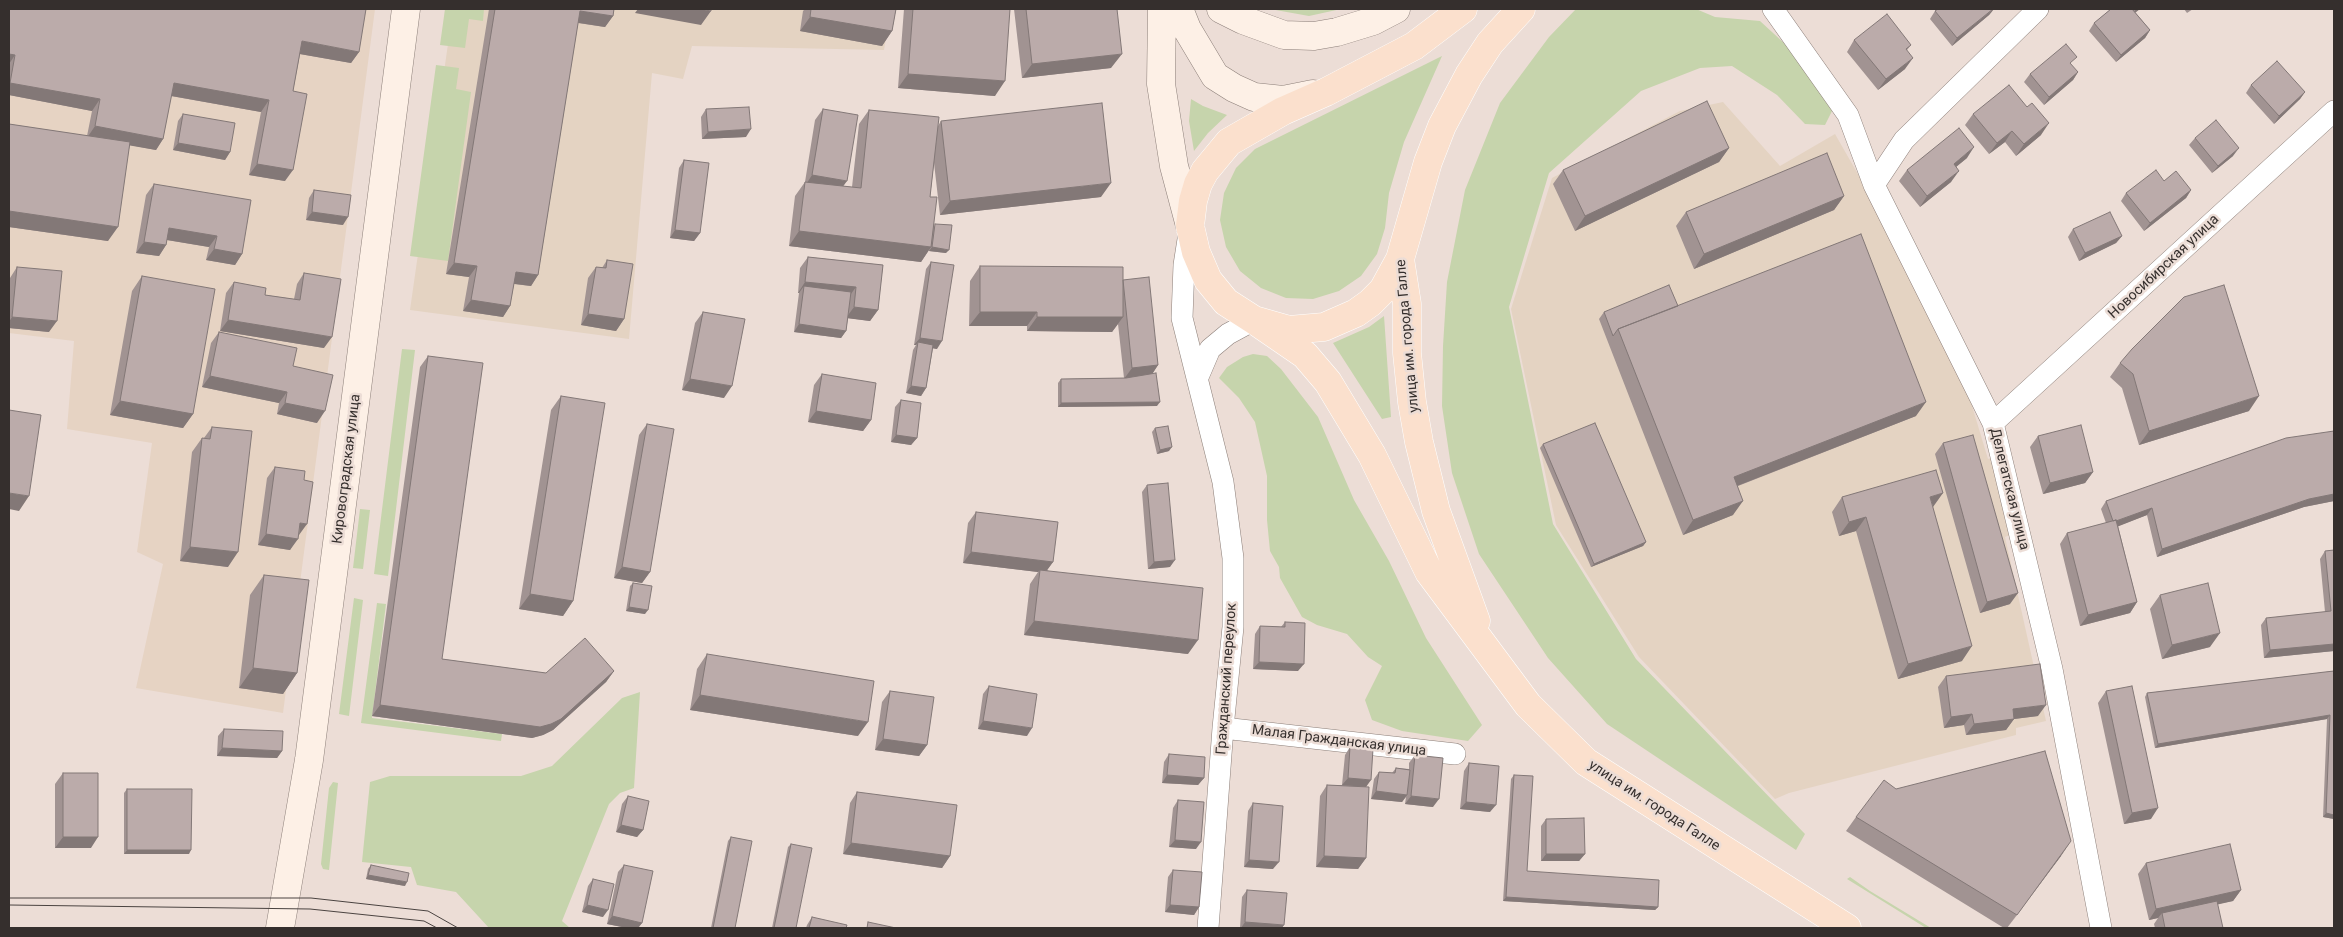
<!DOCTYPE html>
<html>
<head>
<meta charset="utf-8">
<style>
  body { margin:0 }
  #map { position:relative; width:2343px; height:937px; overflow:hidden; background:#ecddd6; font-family:Roboto,sans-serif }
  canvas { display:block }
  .frame { position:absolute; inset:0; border:10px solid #352f2d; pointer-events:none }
</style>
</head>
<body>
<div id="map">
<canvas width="2343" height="937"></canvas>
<div class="frame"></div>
</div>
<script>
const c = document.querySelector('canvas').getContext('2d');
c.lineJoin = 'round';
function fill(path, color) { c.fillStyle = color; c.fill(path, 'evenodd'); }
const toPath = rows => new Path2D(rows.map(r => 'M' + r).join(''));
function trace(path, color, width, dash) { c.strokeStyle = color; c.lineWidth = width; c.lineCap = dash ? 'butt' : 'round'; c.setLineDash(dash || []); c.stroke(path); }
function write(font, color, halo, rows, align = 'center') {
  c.font = font + ' Roboto,sans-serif'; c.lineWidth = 5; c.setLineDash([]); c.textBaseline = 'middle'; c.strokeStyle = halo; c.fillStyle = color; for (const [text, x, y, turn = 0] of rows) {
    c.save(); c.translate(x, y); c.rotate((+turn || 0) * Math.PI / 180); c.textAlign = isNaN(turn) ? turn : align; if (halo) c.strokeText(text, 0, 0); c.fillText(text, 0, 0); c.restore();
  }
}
fill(toPath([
  [9,9,375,9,283,713,136,688,163,564,137,552,152,443,67,429,74,341,9,333]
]), '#e6d3c3');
fill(toPath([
  [453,9,891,9,884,50,692,46,683,79,652,73,629,339,410,310],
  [1723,102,1780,166,1835,134,1871,197,1969,396,1988,459,1995,457,2014,533,2005,537,2046,721,2016,728,2016,735,1789,793,1775,799,1639,657,1556,525,1511,309,1552,178,1680,111]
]), '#e4d3c2');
fill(toPath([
  [445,9,484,9,483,21,469,19,465,48,440,45],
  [1270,9,1341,9,1309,16],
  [1576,9,1696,9,1715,17,1760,21,1797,55,1832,111,1825,125,1805,124,1777,95,1732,66,1700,68,1641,91,1549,173,1509,307,1553,524,1636,659,1805,834,1796,850,1607,724,1548,658,1479,554,1452,473,1442,406,1443,346,1447,282,1465,190,1500,103,1549,37],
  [1442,56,1404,142,1389,193,1385,228,1377,254,1361,276,1339,291,1313,299,1286,298,1261,288,1240,271,1226,247,1220,220,1224,193,1236,168,1255,149],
  [436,65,459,68,456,89,471,92,448,261,410,256],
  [1191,99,1203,106,1227,115,1208,133,1194,151,1189,121],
  [1384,316,1391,417,1382,419,1333,343,1369,327],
  [402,349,415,350,388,576,374,574],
  [1253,354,1267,356,1281,369,1318,417,1354,500,1389,561,1426,638,1482,725,1468,741,1402,731,1372,720,1365,700,1382,666,1368,657,1347,634,1317,625,1302,617,1280,578,1279,567,1270,551,1267,520,1267,476,1255,422,1239,398,1219,378,1227,367,1243,357],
  [360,509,370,510,363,569,353,568],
  [354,598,363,600,349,716,339,714],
  [377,603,386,604,372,718,502,734,501,741,361,723],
  [640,692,634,788,620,793,609,804,562,921,570,928,489,928,456,892,417,885,411,867,362,862,370,782,390,776,521,776,552,766,622,698],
  [333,782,338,783,329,870,323,869,321,864,329,788],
  [1850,877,1870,891,1931,928,1926,928,1847,879]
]), '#c6d4ac');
const street = toPath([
  [1773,9,1848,115,1874,185,1993,423,2052,669,2101,928],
  [1874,185,1904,140,2038,9],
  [1189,233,1184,265,1182,318,1223,482,1233,558,1233,627,1223,728,1208,928],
  [1198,377,1210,349,1228,334,1254,320],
  [1993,423,2334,111],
  [1223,728,1455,754]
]);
const secondary = toPath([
  [1162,9,1161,84,1174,166,1190,226],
  [1179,9,1187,29,1215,76,1234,88,1254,97,1283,100,1313,94],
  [1221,9,1243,20,1284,35,1314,36,1337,32,1373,21,1396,9],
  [280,928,309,760,406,9]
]);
const primary = toPath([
  [1400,259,1383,290,1370,303,1356,313,1324,327,1289,330,1254,320,1226,302,1208,280,1196,252,1190,226,1193,201,1198,184,1205,171,1229,142,1283,111,1326,92,1414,46,1463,9],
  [1254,320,1305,355,1328,382,1372,455,1429,572,1528,705,1586,762,1847,928],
  [1476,621,1436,511,1419,442,1412,402,1407,353,1407,304,1400,259,1428,162,1442,126,1469,75,1490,43,1521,9]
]);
trace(street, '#8c7f79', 22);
trace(secondary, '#8c7f79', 29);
trace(primary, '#fff', 29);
trace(street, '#fff', 21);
trace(secondary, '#fdf0e6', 28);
trace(primary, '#fbe0cd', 28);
trace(toPath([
  [9,898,311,898,428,911,458,928],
  [9,905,310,909,424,921,437,928]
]), '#4a4340', 1);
fill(toPath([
  [9,9,359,52,351,63,300,54,293,91,285,181,249,175,261,112,171,96,163,139,156,150,130,145,108,241,9,227,9,124,87,136,92,111,9,95],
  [489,9,614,9,613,16,605,27,578,23,538,275,531,286,514,284,510,306,503,317,463,311,469,277,446,274],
  [805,9,896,9,892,31,882,46,800,31,803,11],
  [904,9,1010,9,995,96,898,88],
  [1014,9,1117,9,1111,68,1022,78],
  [1994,9,1989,15,1952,46,1930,19,1935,11],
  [2111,9,2140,9,2135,12,2150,30,2145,38,2116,62,2089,31,2094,23],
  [2184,9,2193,9,2187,13],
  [1854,40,1911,45,1907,50,1905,69,1878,90,1847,52],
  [2078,72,2073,80,2044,105,2024,82,2030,74],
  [2251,85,2305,92,2300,99,2274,124,2246,93],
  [2027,107,2041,135,2016,156,2005,142,1989,154,1965,125,1973,114],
  [706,109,746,137,702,139,701,117],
  [823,109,843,186,852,187,859,124,869,110,938,126,941,121,1101,197,940,215,934,163,930,197,934,225,946,253,929,251,929,250,921,262,789,246,795,196,805,182,815,120],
  [183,114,230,152,225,160,173,150,178,121],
  [2195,138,2233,156,2212,173,2189,145],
  [1729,148,1719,162,1575,231,1553,184,1563,170],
  [1967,158,1956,167,1951,182,1920,207,1899,181,1907,170],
  [684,160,700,233,694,241,670,238,679,168],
  [2164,181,2191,190,2186,198,2144,231,2121,201,2126,193],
  [154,184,242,254,235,265,206,260,209,247,167,240,166,245,159,256,136,253,146,195],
  [314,190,343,225,306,220,309,198],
  [1844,196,1834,210,1694,269,1676,226,1686,212],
  [2073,229,2122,236,2116,243,2079,261,2068,237],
  [808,257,883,265,878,310,870,321,848,318,846,331,841,338,794,332,799,293,798,293,800,268],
  [607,260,624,319,616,331,581,325,588,278,596,267,602,268],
  [931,262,937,349,933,348,926,388,921,396,906,393,913,350,916,345,914,345,926,269],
  [980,266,1123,280,1158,365,1152,374,1157,406,1058,407,1058,383,1061,379,1124,378,1118,324,1112,332,1027,331,1027,326,969,326,970,281],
  [17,267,49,332,9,328,9,285,10,278],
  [304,273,324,348,220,331,226,293,234,282,265,295,294,299,297,284],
  [142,276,193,414,183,428,110,415,132,291],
  [1678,306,1916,416,1738,486,1733,515,1683,535,1599,319,1604,312],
  [703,312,724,398,682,390,695,323],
  [219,332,293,366,317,423,277,414,279,403,202,387,211,343],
  [428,356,442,659,546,673,614,671,606,682,553,730,543,735,532,738,372,716,420,367],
  [2120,363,2249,411,2139,445,2122,388,2110,377],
  [822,374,871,420,863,431,808,422,814,385],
  [561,396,573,601,563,616,519,609,551,410],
  [901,400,917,438,911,445,891,442,895,407],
  [647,424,650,572,642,583,614,578,639,435],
  [212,427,228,567,180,561,192,452,202,438,204,438],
  [1155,428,1169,451,1157,454,1152,432],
  [2334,431,2334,501,2304,507,2157,557,2147,515,2118,526,2137,602,2130,613,2080,626,2060,544,2067,533,2106,523,2101,509,2106,501],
  [2038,436,2093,472,2085,483,2043,494,2030,447],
  [1943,443,2010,604,1980,613,1935,454],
  [1543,444,1646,542,1643,546,1591,567,1540,448],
  [275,467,304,480,299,535,290,550,258,545,267,478],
  [1147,485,1170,567,1148,569,1142,492],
  [1842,497,1933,508,1962,661,1898,679,1856,531,1839,536,1832,512],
  [976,512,1053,562,1047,570,1188,654,1024,635,1030,584,1038,572,963,563,968,523],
  [2334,550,2334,651,2264,658,2261,625,2266,618,2325,612,2320,559,2325,551],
  [264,575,297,673,283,694,239,688,250,595],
  [633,583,645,614,626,611,630,586],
  [2160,595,2210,647,2162,659,2150,609],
  [1285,622,1298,671,1253,669,1255,634,1260,626,1281,627],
  [707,654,858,736,690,710,697,669],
  [2334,671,2334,819,2323,817,2327,719,2155,748,2145,697,2147,693],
  [1946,676,2038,716,2014,719,2006,730,1966,735,1964,725,1944,728,1938,687],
  [989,686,1027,736,978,729,983,694],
  [890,691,927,745,919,756,875,750,882,702],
  [2106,691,2151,819,2124,824,2098,703],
  [224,729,282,751,277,758,217,756,218,736],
  [1350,747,1366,787,1366,858,1358,869,1316,867,1320,796,1327,785,1342,785,1345,755],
  [1169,754,1204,778,1198,785,1162,783,1164,762],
  [1415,755,1433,807,1405,804,1406,797,1402,802,1371,799,1374,779,1379,772,1392,773,1396,768,1409,769,1409,763],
  [1469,763,1490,812,1460,809,1464,771],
  [63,773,91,848,55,848,55,784],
  [1514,775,1527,871,1658,907,1655,910,1503,901,1511,779],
  [127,789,189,854,124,854,124,793],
  [1896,789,2061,856,2007,928,2004,928,1846,831,1856,817],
  [857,792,950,856,942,868,843,854,850,803],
  [628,796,643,830,637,837,616,832,622,804],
  [1178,800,1196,849,1169,847,1173,808],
  [1253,803,1273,869,1244,867,1248,811],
  [1546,819,1585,854,1579,861,1541,861,1541,826],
  [731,837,735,928,711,928,728,841],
  [791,844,796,928,772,928,788,847],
  [2146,863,2241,890,2233,901,2217,904,2223,928,2155,928,2154,924,2158,918,2149,920,2138,874],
  [371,865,405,886,366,879,368,869],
  [624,865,642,923,638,928,627,928,607,924,618,872],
  [1173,870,1199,907,1194,915,1165,912,1168,877],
  [593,879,603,917,582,912,588,886],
  [1247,890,1282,928,1240,928,1242,897],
  [812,917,846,928,806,928,807,925]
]), '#a19392');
fill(toPath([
  [638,9,699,9,711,11,701,25,635,13],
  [1994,9,1989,15,1952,46,1957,38],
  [2136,9,2140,9,2131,16],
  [580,11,613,16,605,27,573,22],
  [810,17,892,31,882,46,800,31],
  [2150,30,2145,38,2116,62,2121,55],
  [302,41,359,52,351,63,294,53],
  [9,54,15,55,9,64],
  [1122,54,1111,68,1022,78,1032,64],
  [1913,58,1905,69,1878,90,1886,79],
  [2078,72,2073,80,2044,105,2049,97],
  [908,74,1005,81,995,96,898,88],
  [10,83,100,99,92,111,9,95,9,85],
  [174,83,269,100,261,112,166,95],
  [2305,92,2300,99,2274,124,2279,116],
  [2049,123,2041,135,2016,156,2024,144],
  [95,126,163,139,156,150,87,138],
  [751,129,746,137,702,139,708,132],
  [2012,131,2005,142,1989,154,1997,143],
  [178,143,230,152,225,160,173,150],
  [1974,147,1967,158,1946,175,1954,164],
  [1729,148,1719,162,1575,231,1585,216],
  [2239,148,2233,156,2212,173,2218,166],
  [257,164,293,170,285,181,249,175],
  [1959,171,1951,182,1920,207,1927,196],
  [812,175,847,181,839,192,805,186],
  [1111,183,1101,197,940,215,950,201],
  [2191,190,2186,198,2144,231,2150,223],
  [1844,196,1834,210,1694,269,1704,254],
  [9,211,118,227,108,241,9,227],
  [312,212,348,217,343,225,306,220],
  [169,228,217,236,209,247,161,239],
  [675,230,700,233,694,241,670,238],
  [799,231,931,247,921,262,789,246],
  [2122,236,2116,243,2079,261,2085,253],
  [144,242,166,245,159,256,136,253],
  [932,247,949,250,946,253,929,251],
  [214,249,242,254,235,265,206,260],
  [454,263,477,266,469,277,446,274],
  [516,272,538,275,531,286,508,283],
  [805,282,856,287,848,298,804,286,799,293,798,293],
  [471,300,510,306,503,317,463,311],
  [854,307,878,310,870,321,846,318],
  [980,312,1037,312,1027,326,969,326],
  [588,314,624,319,616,331,581,325],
  [12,317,57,321,49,332,9,328,9,322],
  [1037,317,1123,317,1112,332,1027,331],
  [228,320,332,337,324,348,220,331],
  [799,324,846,331,841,338,794,332],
  [920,338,942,341,937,349,918,346,918,342,916,345,914,345],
  [1158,365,1151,376,1124,379,1132,368],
  [210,376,287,392,279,403,202,387],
  [690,379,732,386,724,398,682,390],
  [911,386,926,388,921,396,906,393],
  [2259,396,2249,411,2139,445,2149,431],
  [120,401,193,414,183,428,110,415],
  [1160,402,1157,406,1058,407,1061,403],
  [1926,402,1916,416,1724,491,1734,477],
  [285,403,325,411,317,423,277,414],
  [816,411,871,420,863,431,808,422],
  [896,435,917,438,911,445,891,442],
  [1172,447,1169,451,1157,454,1160,450],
  [2093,472,2085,483,2043,494,2050,483],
  [9,493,29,496,19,511,9,509],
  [1943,493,1933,507,1930,497],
  [2334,494,2334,501,2304,507,2157,557,2162,549,2309,499],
  [1743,501,1733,515,1683,535,1693,520],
  [2152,508,2147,515,2109,530,2114,522],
  [1866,517,1856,531,1839,536,1849,522],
  [300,523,307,524,299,535],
  [266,534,298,539,290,550,258,545],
  [1646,542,1643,546,1591,567,1594,564],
  [190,547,238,552,228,567,180,561],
  [971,552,1053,562,1045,573,1040,570,1038,572,963,563],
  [1175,560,1170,567,1148,569,1154,562],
  [622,567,650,572,642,583,614,578],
  [2018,593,2010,604,1980,613,1987,602],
  [530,594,573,601,563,616,519,609],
  [2137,602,2130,613,2080,626,2088,615],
  [629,607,648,610,645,614,626,611],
  [1034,621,1198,640,1188,654,1024,635],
  [2220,633,2210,647,2162,659,2172,645],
  [2334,644,2334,651,2264,658,2270,650],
  [1972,646,1962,661,1898,679,1908,664],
  [1259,662,1304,664,1298,671,1253,669],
  [253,668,297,673,283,694,239,688],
  [614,671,606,682,553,730,543,735,532,738,372,716,380,705],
  [700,695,868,722,858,736,690,710],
  [2046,705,2038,716,2014,719,2006,730,1966,735,1974,724,2013,709],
  [1972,714,1964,725,1944,728,1951,717],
  [2330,715,2327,719,2155,748,2158,744],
  [983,721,1032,728,1027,736,978,729],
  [883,739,927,745,919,756,875,750],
  [222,748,282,751,277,758,217,756],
  [1167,775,1204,778,1198,785,1162,783],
  [1348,778,1371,780,1366,787,1342,785],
  [1376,791,1407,795,1402,802,1371,799],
  [1411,796,1439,799,1433,807,1405,804],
  [1466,802,1496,805,1490,812,1460,809],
  [2158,808,2151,819,2124,824,2132,813],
  [2326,813,2334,815,2334,819,2323,817],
  [621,825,643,830,637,837,616,832],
  [63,837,98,837,91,848,55,848],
  [1175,840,1201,842,1196,849,1169,847],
  [2071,841,2061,856,2007,928,2017,915],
  [851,843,950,856,942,868,843,854],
  [127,850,191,850,189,854,124,854],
  [1546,854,1585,854,1579,861,1541,861],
  [1324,856,1366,858,1358,869,1316,867],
  [1249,860,1279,862,1273,869,1244,867],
  [368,875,407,882,405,886,366,879],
  [2241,890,2233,901,2163,917,2162,913,2158,918,2149,920,2156,909],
  [1506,897,1658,907,1655,910,1503,901],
  [587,905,608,910,603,917,582,912],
  [1170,905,1199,907,1194,915,1165,912],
  [612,916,642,923,638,928,627,928,607,924],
  [1245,922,1284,925,1282,928,1241,928]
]), '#837877');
const building = toPath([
  [9,9,366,9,359,52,302,41,293,91,307,94,293,170,257,164,269,100,174,83,163,139,95,126,100,99,10,83,15,55,9,54,9,9],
  [495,9,614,9,613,16,580,11,538,275,516,272,510,306,471,300,477,266,454,263,495,9],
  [699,9,711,9,711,11,699,9],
  [811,9,896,9,892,31,810,17,811,9],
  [913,9,1010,9,1005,81,908,74,913,9],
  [1026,9,1117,9,1122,54,1032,64,1026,9],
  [1938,9,1993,9,1957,38,1935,11,1938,9],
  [2111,9,2132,9,2150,30,2121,55,2094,23,2111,9],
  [1887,14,1911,45,1906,49,1913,58,1886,79,1854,40,1887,14],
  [2066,44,2077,57,2070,63,2078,72,2049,97,2030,74,2066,44],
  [2277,61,2305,92,2279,116,2251,85,2277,61],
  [2009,85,2027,107,2032,103,2049,123,2024,144,2012,131,1997,143,1973,114,2009,85],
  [1707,101,1729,148,1585,216,1563,170,1707,101],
  [1102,103,1111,183,950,201,941,121,1102,103],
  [749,107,751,129,708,132,706,109,749,107],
  [823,109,858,115,847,181,812,175,823,109],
  [869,110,939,117,930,197,937,197,931,247,799,231,805,182,861,188,869,110],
  [183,114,235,123,230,152,178,143,183,114],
  [2216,120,2239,148,2218,166,2195,138,2216,120],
  [9,124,130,142,118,227,9,211,9,124],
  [1959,128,1974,147,1954,164,1959,171,1927,196,1907,170,1959,128],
  [1827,153,1844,196,1704,254,1686,212,1827,153],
  [684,160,709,163,700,233,675,230,684,160],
  [2156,170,2164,181,2176,171,2191,190,2150,223,2126,193,2156,170],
  [154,184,251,200,242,254,214,249,217,236,169,228,166,245,144,242,154,184],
  [314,190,351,195,348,217,312,212,314,190],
  [2110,212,2122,236,2085,253,2073,229,2110,212],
  [935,224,952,225,949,250,932,247,935,224],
  [1861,234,1926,402,1734,477,1743,501,1693,520,1618,329,1861,234],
  [808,257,883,265,878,310,854,307,856,287,805,282,808,257],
  [607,260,633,264,624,319,588,314,596,267,606,268,607,260],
  [931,262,954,265,942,341,920,338,931,262],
  [980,266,1123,267,1123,317,1037,317,1037,312,980,312,980,266],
  [17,267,62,271,57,321,12,317,17,267],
  [304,273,341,279,332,337,228,320,234,282,266,288,265,295,300,300,304,273],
  [142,276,215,289,193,414,120,401,142,276],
  [1149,277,1158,365,1132,368,1123,280,1149,277],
  [1669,285,1678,306,1618,329,1613,336,1604,312,1669,285],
  [2224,285,2259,396,2149,431,2133,374,2120,363,2132,349,2184,297,2224,285],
  [804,286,851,292,846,331,799,324,804,286],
  [703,312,745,319,732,386,690,379,703,312],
  [219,332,297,348,293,366,333,375,325,411,285,403,287,392,210,376,219,332],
  [918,342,933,345,926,388,911,386,918,342],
  [428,356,483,363,442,659,546,673,585,638,614,671,561,719,551,724,540,727,380,705,428,356],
  [1156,373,1160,402,1061,403,1061,379,1126,378,1156,373],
  [822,374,876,383,871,420,816,411,822,374],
  [561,396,605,403,573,601,530,594,561,396],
  [901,400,921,403,917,438,896,435,901,400],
  [9,410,41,415,29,496,9,493,9,410],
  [1595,423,1646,542,1594,564,1543,444,1595,423],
  [647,424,674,429,650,572,622,567,647,424],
  [2081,425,2093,472,2050,483,2038,436,2081,425],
  [1168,426,1172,447,1160,450,1155,428,1168,426],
  [212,427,252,431,238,552,190,547,202,438,210,439,212,427],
  [2334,431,2334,494,2309,499,2162,549,2152,508,2116,521,2116,520,2113,521,2106,501,2286,438,2334,431],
  [1973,435,2018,593,1987,602,1943,443,1973,435],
  [275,467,305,471,304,480,313,482,307,524,300,523,298,539,266,534,275,467],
  [1936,470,1943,493,1930,497,1972,646,1908,664,1866,517,1849,522,1842,497,1936,470],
  [1168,483,1175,560,1154,562,1147,485,1168,483],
  [976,512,1058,522,1053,562,971,552,976,512],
  [2116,520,2137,602,2088,615,2067,533,2116,520],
  [2334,550,2334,644,2270,650,2266,618,2331,611,2325,551,2334,550],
  [1040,570,1203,588,1198,640,1034,621,1040,570],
  [264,575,309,580,297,673,253,668,264,575],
  [633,583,652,586,648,610,629,607,633,583],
  [2208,583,2220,633,2172,645,2160,595,2208,583],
  [1285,622,1305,623,1304,664,1259,662,1260,626,1285,627,1285,622],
  [707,654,874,681,868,722,700,695,707,654],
  [2040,664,2046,705,2013,709,2014,719,1974,724,1972,714,1951,717,1946,676,2040,664],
  [2334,671,2334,815,2326,813,2330,715,2158,744,2147,693,2325,672,2334,671],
  [989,686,1037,694,1032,728,983,721,989,686],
  [2132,686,2158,808,2132,813,2106,691,2132,686],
  [890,691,934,697,927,745,883,739,890,691],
  [224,729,283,731,282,751,222,748,224,729],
  [1350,747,1373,749,1371,780,1348,778,1350,747],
  [2045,751,2071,841,2017,915,1856,817,1884,780,1896,789,2045,751],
  [1169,754,1205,757,1204,778,1167,775,1169,754],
  [1415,755,1443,758,1439,799,1411,796,1415,755],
  [1469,763,1499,766,1496,805,1466,802,1469,763],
  [1396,768,1410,770,1407,795,1376,791,1379,772,1395,773,1396,768],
  [63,773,98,773,98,837,63,837,63,773],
  [1514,775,1533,776,1527,871,1659,880,1658,907,1506,897,1514,775],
  [1327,785,1369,787,1366,858,1324,856,1327,785],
  [127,789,192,789,191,850,127,850,127,789],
  [857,792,957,805,950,856,851,843,857,792],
  [628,796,649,801,643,830,621,825,628,796],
  [1178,800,1204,802,1201,842,1175,840,1178,800],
  [1253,803,1283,806,1279,862,1249,860,1253,803],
  [1584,818,1585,854,1546,854,1546,819,1584,818],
  [731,837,752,841,735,928,713,928,731,837],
  [791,844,812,848,796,928,774,928,791,844],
  [2230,844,2241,890,2156,909,2146,863,2230,844],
  [371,865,409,873,407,882,368,875,371,865],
  [624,865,653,871,642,923,612,916,624,865],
  [1173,870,1202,872,1199,907,1170,905,1173,870],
  [593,879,614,884,608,910,587,905,593,879],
  [1247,890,1287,893,1284,925,1245,922,1247,890],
  [2217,901,2223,928,2165,928,2162,913,2217,901],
  [812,917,847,925,846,928,809,928,812,917],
  [868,922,896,928,867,928,868,922]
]);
fill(building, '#bbabaa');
trace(building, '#837877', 1);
write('14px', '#352f2d', '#ecddd6', [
  ["Новосибирская улица",2164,267,-43],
  ["улица им. города Галле",1408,336,-95],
  ["Кировоградская улица",347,469,-83],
  ["Делегатская улица",2009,489,76],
  ["Гражданский переулок",1227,679,-86],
  ["Малая Гражданская улица",1339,741,7],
  ["улица им. города Галле",1654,806,33]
]);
</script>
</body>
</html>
